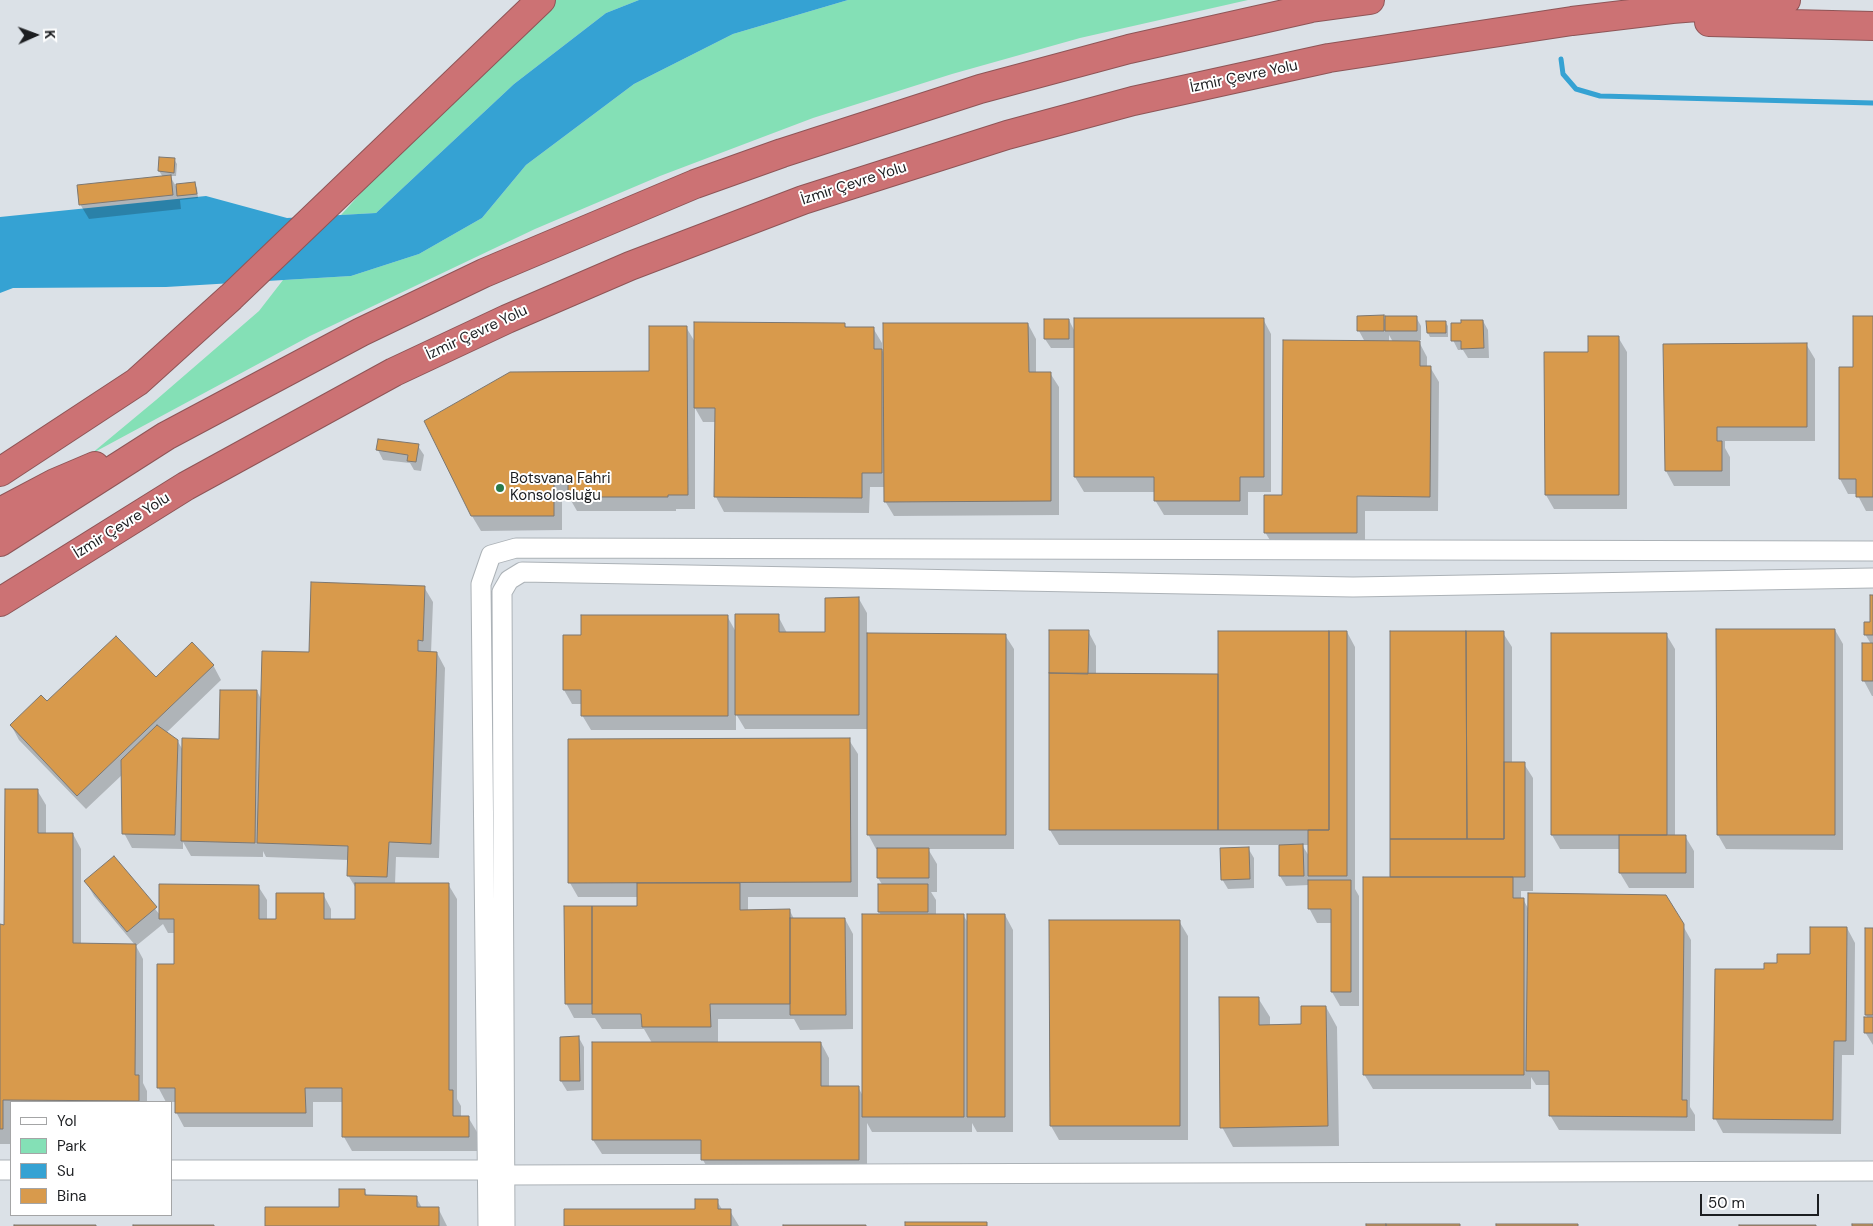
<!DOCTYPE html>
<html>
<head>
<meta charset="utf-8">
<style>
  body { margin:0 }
  #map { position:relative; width:1873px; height:1226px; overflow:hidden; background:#dbe1e7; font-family:"DM Sans",sans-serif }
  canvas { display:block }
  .legend { position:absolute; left:10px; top:1101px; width:162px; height:115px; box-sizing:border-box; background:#fff; border:1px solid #a4a5a6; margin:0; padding:6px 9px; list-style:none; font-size:15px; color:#1c1e21 }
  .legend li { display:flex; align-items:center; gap:10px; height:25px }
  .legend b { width:25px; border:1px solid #a4a5a6 }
  .north { position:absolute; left:10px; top:10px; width:50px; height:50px; -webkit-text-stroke:4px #fff; paint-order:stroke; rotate:88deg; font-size:14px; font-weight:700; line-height:20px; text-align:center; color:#1c1e21 }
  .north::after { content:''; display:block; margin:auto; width:18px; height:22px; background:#1c1e21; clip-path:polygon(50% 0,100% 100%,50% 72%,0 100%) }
  .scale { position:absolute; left:1700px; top:1194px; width:119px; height:22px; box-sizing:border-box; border:2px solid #1c1e21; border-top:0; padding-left:6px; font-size:15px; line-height:18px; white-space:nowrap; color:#1c1e21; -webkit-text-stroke:4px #fff; paint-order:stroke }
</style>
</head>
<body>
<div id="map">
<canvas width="1873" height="1226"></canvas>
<ul class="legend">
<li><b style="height:6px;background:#fff"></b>Yol</li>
<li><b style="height:14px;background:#84e0b6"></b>Park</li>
<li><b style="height:14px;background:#35a2d3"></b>Su</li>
<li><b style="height:14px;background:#d89a4c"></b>Bina</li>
</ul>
<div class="north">K</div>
<div class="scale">50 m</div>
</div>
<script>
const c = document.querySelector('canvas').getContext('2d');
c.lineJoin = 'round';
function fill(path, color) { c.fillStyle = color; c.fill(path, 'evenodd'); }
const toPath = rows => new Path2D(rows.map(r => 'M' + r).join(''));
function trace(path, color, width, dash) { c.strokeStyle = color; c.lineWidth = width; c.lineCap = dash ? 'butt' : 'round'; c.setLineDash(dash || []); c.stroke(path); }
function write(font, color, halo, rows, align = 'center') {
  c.font = font + ' "DM Sans",sans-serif'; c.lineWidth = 4; c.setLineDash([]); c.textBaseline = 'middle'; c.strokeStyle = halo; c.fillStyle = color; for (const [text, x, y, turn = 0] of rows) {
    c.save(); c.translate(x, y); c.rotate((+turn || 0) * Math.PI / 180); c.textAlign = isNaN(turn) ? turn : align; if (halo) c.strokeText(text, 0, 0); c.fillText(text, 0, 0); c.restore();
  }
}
fill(toPath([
  [556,0,639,0,606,13,514,84,376,213,341,215,409,140],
  [848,0,1248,0,1080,38,952,74,813,118,660,176,535,229,310,336,91,454,156,400,259,311,283,280,351,276,419,254,482,218,526,165,634,84,733,34]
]), '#84e0b6');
fill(toPath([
  [639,0,848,0,733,34,634,84,526,165,482,218,419,254,351,276,166,287,13,288,0,293,0,217,206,196,287,218,376,213,514,84,606,13]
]), '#35a2d3');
fill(toPath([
  [174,159,177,164,176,176,170,176,178,190,195,184,197,188,198,198,180,200,181,209,89,219,80,204,163,177,159,171],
  [1383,316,1386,322,1416,317,1421,326,1421,340,1418,340,1427,357,1427,367,1430,367,1439,382,1438,511,1365,511,1365,548,1274,547,1265,532,1365,342,1359,331],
  [1389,335,1393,342,1389,342],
  [1873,317,1873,511,1866,511,1857,494,1848,494,1840,479,1840,369,1854,368],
  [1263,319,1271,334,1271,492,1248,492,1248,515,1164,515,1155,500,1155,492,1084,492,1075,477,1075,348,1051,348,1045,339,1069,320,1075,332],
  [1483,321,1488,330,1489,358,1468,358,1463,350,1458,350,1453,340],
  [1445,322,1448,326,1448,337,1430,337,1428,333],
  [844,324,847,328,873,328,882,343,882,350,885,355,1028,324,1036,339,1036,373,1050,373,1059,387,1059,515,894,516,885,501,885,487,870,487,869,513,724,512,716,497,716,422,703,422,695,408,695,509,676,509,676,511,577,511,569,497,569,492,562,492,562,530,481,531,472,516,650,372,686,327,695,342],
  [1618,337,1627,352,1627,509,1554,509,1546,495,1589,353],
  [1806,344,1815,359,1815,441,1725,441,1725,448,1730,457,1730,486,1674,486,1666,471,1665,345],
  [418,446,424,455,421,471,414,470,410,463,383,460,378,450],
  [424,587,433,602,431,653,437,653,445,668,439,858,396,857,395,884,448,884,457,899,457,1099,461,1106,461,1117,468,1117,477,1132,477,1151,352,1151,344,1137,344,1102,313,1102,313,1127,184,1127,176,1112,176,1102,166,1102,158,1087,175,965,175,933,168,933,163,924,136,946,143,959,143,1083,147,1091,147,1102,11,1102,11,1144,0,1144,0,926,5,926,37,790,46,805,46,834,73,834,81,849,81,945,135,945,94,896,86,882,114,858,160,915,258,886,267,900,267,920,278,920,323,894,331,909,331,920,357,920,357,890,348,875,349,860,266,857,263,851,263,857,191,856,183,842,183,849,132,848,124,833,123,774,86,809,19,740,11,725,47,703,213,665,221,680,166,733,177,740,184,752,220,740,257,691,262,701,310,654],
  [1873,596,1873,696,1872,696,1864,681,1863,644,1871,644,1865,634,1871,623],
  [859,599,867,613,867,635,1005,635,1014,649,1014,849,928,849,937,864,937,892,931,892,936,900,936,915,963,915,969,924,1005,915,1013,930,1013,1132,977,1132,972,1123,972,1132,872,1132,867,1123,867,1174,711,1174,703,1160,703,1154,602,1154,593,1140,652,1043,644,1029,602,1029,595,1018,574,1018,566,1003,638,907,638,897,578,897,570,883,849,740,858,754,858,897,748,897,748,911,790,911,794,919,845,919,853,934,853,1029,800,1030,794,1019,718,1019,718,1043,821,1043,829,1058,829,1087,858,1087,863,1096,881,915,879,912,883,886,878,878,879,849,876,849,868,834,868,729,745,729,736,714,736,730,591,730,582,715,582,704,572,704,564,690,583,636,727,616,736,632,778,616,787,633,826,633],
  [1835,630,1843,644,1843,850,1726,849,1718,835],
  [1050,631,1088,631,1096,646,1096,675,1219,675,1347,632,1355,647,1355,889,1359,896,1359,1006,1340,1006,1332,992,1332,923,1317,923,1309,908,1309,885,1286,886,1280,876,1280,845,1059,845,1050,830],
  [1302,845,1309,845,1309,856],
  [1503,633,1512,647,1512,764,1524,764,1533,778,1533,891,1521,891,1521,899,1523,899,1529,910,1666,896,1691,940,1690,1107,1695,1115,1695,1131,1559,1130,1550,1115,1550,1085,1536,1085,1531,1077,1531,1089,1373,1089,1364,1074,1392,878],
  [1666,634,1675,649,1675,836,1685,836,1694,851,1694,888,1629,888,1620,873,1620,849,1560,849,1552,835],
  [1248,848,1254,858,1254,888,1228,889,1222,879],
  [1179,921,1188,936,1188,1140,1059,1140,1051,1126],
  [1847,928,1855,943,1854,1055,1842,1055,1841,1134,1723,1133,1715,1118,1765,970,1778,964,1811,956],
  [1873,929,1873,1045,1865,1032,1868,1019,1866,1015],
  [1258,998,1270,1017,1270,1026,1302,1026,1326,1007,1337,1027,1339,1146,1233,1147,1222,1127],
  [561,1038,579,1038,584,1047,584,1090,567,1091,561,1081],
  [364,1190,368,1197,416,1197,422,1208,438,1208,447,1226,266,1226,340,1208],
  [717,1201,723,1211,730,1211,739,1226,566,1226,696,1211]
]), '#0003');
trace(toPath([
  [1561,59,1563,74,1576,89,1600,96,1873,103]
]), '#35a2d3', 5);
const building = toPath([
  [159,157,175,158,174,173,158,171,159,157],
  [171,175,173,195,79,205,77,185,171,175],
  [195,182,197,194,177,196,176,184,195,182],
  [1384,315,1384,331,1357,331,1357,316,1384,315],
  [1385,316,1417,316,1417,331,1385,331,1385,316],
  [1853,316,1873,316,1873,497,1856,497,1856,479,1839,479,1839,367,1853,367,1853,316],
  [1074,318,1264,318,1264,477,1240,477,1240,501,1154,501,1154,477,1074,477,1074,318],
  [1044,319,1069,319,1069,339,1044,339,1044,319],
  [1461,320,1483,320,1484,348,1461,349,1461,341,1451,341,1451,323,1461,323,1461,320],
  [1426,321,1446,321,1446,333,1427,333,1426,321],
  [694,322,845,323,845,327,874,327,874,349,882,349,882,473,862,473,862,498,714,497,715,408,694,408,694,322],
  [883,323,1028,323,1029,372,1051,372,1051,501,884,502,883,323],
  [649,326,687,326,688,495,668,495,668,497,568,497,568,478,554,478,554,516,471,516,424,421,510,372,649,371,649,326],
  [1588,336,1619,336,1619,495,1545,495,1544,352,1588,352,1588,336],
  [1283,340,1420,341,1420,366,1431,366,1430,497,1357,496,1357,533,1264,533,1264,495,1282,495,1283,340],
  [1807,343,1807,427,1717,427,1717,441,1722,441,1722,471,1665,471,1663,344,1807,343],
  [378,439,419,444,416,462,407,461,408,455,376,450,378,439],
  [311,582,425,586,423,641,418,640,418,651,437,652,431,844,389,842,387,877,347,876,348,846,257,843,262,651,309,652,311,582],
  [1870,595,1873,595,1873,635,1864,635,1864,622,1870,622,1870,595],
  [859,597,859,715,735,715,735,614,779,614,779,632,825,632,825,598,859,597],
  [581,615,728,615,728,716,581,716,581,690,563,690,563,635,581,635,581,615],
  [1716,629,1835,629,1835,835,1717,835,1716,629],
  [1049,630,1089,630,1088,674,1049,673,1049,630],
  [1218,631,1329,631,1329,830,1218,830,1218,631],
  [1329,631,1347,631,1347,876,1308,876,1308,830,1329,830,1329,631],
  [1390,631,1466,631,1467,839,1390,839,1390,631],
  [1466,631,1504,631,1504,839,1467,839,1466,631],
  [867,633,1006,634,1006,835,867,835,867,633],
  [1551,633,1667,633,1667,835,1551,835,1551,633],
  [116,636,156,677,192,642,214,665,77,796,10,725,41,695,47,701,116,636],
  [1862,643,1873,643,1873,681,1862,681,1862,643],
  [1049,673,1218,674,1218,830,1049,830,1049,673],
  [220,690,257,690,255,843,181,841,182,738,219,739,220,690],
  [157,725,178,740,175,835,122,834,121,760,157,725],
  [850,738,851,882,568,883,568,739,850,738],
  [1504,762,1525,762,1525,877,1390,877,1390,839,1504,839,1504,762],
  [5,789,38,789,38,833,73,833,73,943,136,944,135,1075,139,1075,139,1101,3,1100,3,1129,0,1129,0,924,4,925,5,789],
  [1619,835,1686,835,1686,873,1619,873,1619,835],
  [1303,844,1304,876,1279,876,1279,845,1303,844],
  [1249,847,1250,879,1221,880,1220,848,1249,847],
  [877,848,929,848,929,878,877,878,877,848],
  [114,856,157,907,127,932,84,881,114,856],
  [1363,877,1513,877,1513,898,1524,898,1524,1075,1363,1075,1363,877],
  [1308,880,1351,880,1351,992,1331,992,1331,909,1308,909,1308,880],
  [355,883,449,883,449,1090,453,1090,453,1116,469,1116,469,1137,342,1137,342,1088,305,1088,306,1113,175,1113,175,1088,157,1088,157,964,174,964,174,919,159,919,159,884,259,885,259,919,276,919,276,893,324,893,324,919,355,919,355,883],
  [637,883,740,883,740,910,790,909,790,1004,710,1004,711,1027,642,1027,641,1014,592,1014,592,906,637,906,637,883],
  [878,884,928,884,928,912,878,912,878,884],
  [1528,893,1666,895,1684,924,1682,1100,1687,1100,1687,1117,1549,1116,1549,1071,1526,1071,1528,893],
  [564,906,592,906,592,1004,565,1004,564,906],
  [862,914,964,914,964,1117,862,1117,862,914],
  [967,914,1005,914,1005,1117,967,1117,967,914],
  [790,918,845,918,846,1015,790,1015,790,918],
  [1049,920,1180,920,1180,1126,1050,1126,1049,920],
  [1810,927,1847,927,1846,1041,1834,1041,1833,1120,1713,1119,1715,969,1764,969,1764,963,1777,963,1777,954,1810,954,1810,927],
  [1865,928,1873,928,1873,1015,1865,1015,1865,928],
  [1219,997,1259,997,1259,1025,1301,1024,1301,1006,1326,1006,1328,1126,1220,1128,1219,997],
  [1864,1017,1873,1017,1873,1033,1864,1033,1864,1017],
  [579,1036,580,1081,560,1081,560,1037,579,1036],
  [592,1042,821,1042,821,1086,859,1086,859,1160,701,1160,701,1140,592,1140,592,1042],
  [339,1189,365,1189,365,1195,417,1196,417,1207,439,1207,439,1226,265,1226,265,1207,339,1207,339,1189],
  [695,1199,718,1199,718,1209,731,1209,731,1226,564,1226,564,1209,695,1209,695,1199],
  [905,1222,987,1222,987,1226,905,1226,905,1222],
  [1366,1224,1386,1224,1386,1226,1366,1226,1366,1224],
  [1386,1224,1460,1224,1460,1226,1386,1226,1386,1224],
  [1496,1224,1578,1224,1578,1226,1496,1226,1496,1224],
  [1852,1224,1873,1224,1873,1226,1852,1226,1852,1224],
  [14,1225,96,1225,96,1226,14,1226,14,1225],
  [133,1225,214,1225,214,1226,133,1226,133,1225],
  [783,1225,866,1225,866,1226,783,1226,783,1225],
  [1739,1225,1816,1225,1816,1226,1739,1226,1739,1225]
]);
fill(building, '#d89a4c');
trace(building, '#7c7771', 1);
const minor = toPath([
  [0,1170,11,1170],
  [171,1170,488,1170,505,1175,1873,1171],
  [488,1226,481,584,491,555,516,548,1873,551],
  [505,1226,502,592,509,580,522,572,1353,587,1873,578]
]);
const highway = toPath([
  [1709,22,1873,26],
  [0,472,137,382,231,297,541,0],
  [0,512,55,483,95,466],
  [0,542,166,436,361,332,484,273,695,184,782,153,980,89,1129,49,1311,8,1370,0],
  [0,602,186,486,394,372,507,319,630,266,803,200,1007,135,1133,101,1329,58,1572,21,1672,9,1786,0]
]);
trace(minor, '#acb2b7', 21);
trace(highway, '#8e5557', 30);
trace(minor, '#fff', 19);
trace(highway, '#cc7274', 28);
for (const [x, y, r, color] of [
  [500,488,5,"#2b7a4a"]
]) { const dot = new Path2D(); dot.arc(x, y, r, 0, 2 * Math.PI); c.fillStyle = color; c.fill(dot); trace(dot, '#fff', 2); }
write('15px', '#1c1e21', '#fff', [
  ["İzmir Çevre Yolu",1244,77,-12],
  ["İzmir Çevre Yolu",854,184,-18],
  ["İzmir Çevre Yolu",477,333,-25],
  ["İzmir Çevre Yolu",122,526,-32]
]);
write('15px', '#1c1e21', '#fff', [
  ["Botsvana Fahri",510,479],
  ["Konsolosluğu",510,496]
], 'left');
</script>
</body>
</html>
